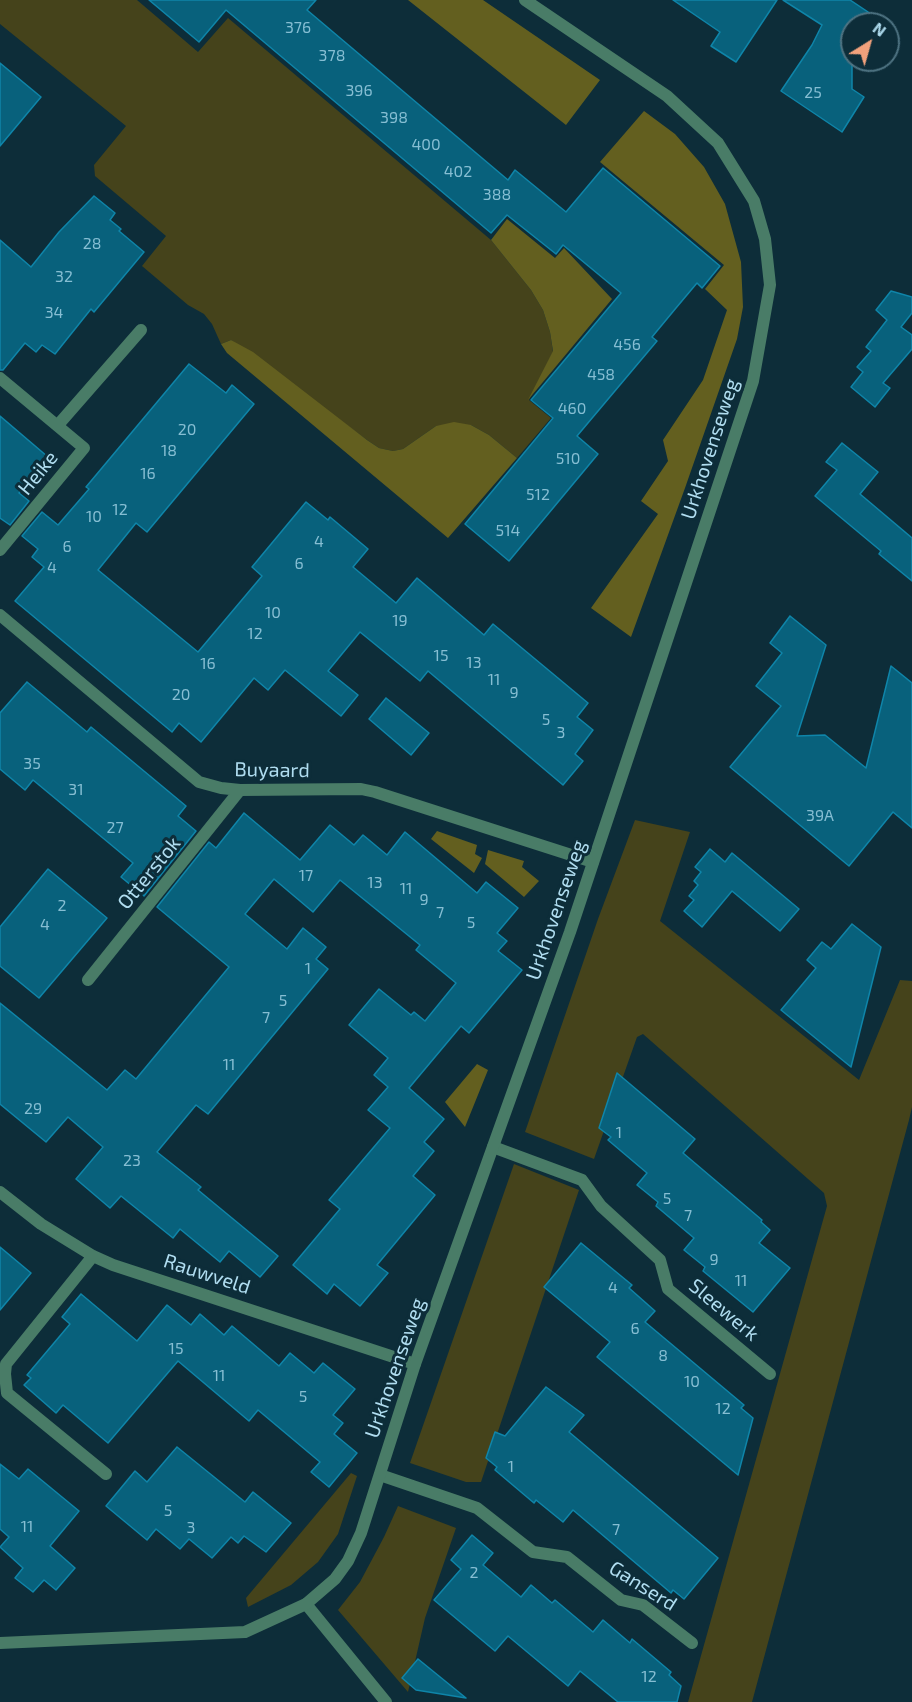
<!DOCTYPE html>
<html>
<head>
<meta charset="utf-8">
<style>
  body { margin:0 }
  #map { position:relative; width:912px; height:1702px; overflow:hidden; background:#0d2d39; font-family:"Exo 2",sans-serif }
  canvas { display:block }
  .north { position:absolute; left:840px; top:12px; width:60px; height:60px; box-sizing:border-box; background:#0d2d39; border:2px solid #4e7382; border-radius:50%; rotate:37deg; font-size:16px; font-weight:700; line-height:24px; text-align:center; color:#b0ddf0 }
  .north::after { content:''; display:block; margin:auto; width:21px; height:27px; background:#f1a17c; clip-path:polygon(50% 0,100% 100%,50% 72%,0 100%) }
</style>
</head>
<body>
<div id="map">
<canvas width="912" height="1702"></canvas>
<div class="north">N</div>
</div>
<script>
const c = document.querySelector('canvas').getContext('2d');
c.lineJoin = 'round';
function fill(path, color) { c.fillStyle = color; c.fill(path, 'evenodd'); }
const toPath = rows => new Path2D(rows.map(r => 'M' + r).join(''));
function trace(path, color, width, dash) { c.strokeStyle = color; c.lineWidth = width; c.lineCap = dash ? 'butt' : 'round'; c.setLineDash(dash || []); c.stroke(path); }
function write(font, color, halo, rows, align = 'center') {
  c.font = font + ' "Exo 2",sans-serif'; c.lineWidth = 6; c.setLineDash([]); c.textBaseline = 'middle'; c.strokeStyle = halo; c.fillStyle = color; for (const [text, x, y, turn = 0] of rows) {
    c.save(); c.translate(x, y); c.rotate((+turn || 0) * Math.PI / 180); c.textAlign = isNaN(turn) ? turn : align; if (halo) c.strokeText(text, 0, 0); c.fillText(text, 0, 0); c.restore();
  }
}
fill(toPath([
  [0,0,137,0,198,52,228,18,491,240,531,290,543,310,550,332,553,352,529,400,551,418,517,458,489,435,471,425,436,426,403,449,393,451,379,448,367,440,231,340,221,344,212,324,204,314,188,305,142,266,166,236,95,176,94,165,126,126,0,24],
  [635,820,690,832,660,921,859,1080,900,980,912,981,912,1107,909,1120,752,1702,688,1702,827,1206,824,1193,643,1034,637,1037,594,1159,525,1132,598,919],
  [514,1164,579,1190,481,1482,466,1482,410,1463],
  [351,1473,357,1476,338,1534,318,1562,291,1585,248,1607,246,1598],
  [398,1506,456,1528,425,1618,408,1692,338,1610,360,1582,384,1537]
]), '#45431b');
fill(toPath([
  [408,0,483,0,600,80,566,125],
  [644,111,675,134,704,167,725,204,741,262,743,307,737,339,685,488,631,637,591,608,658,514,641,501,668,461,663,440,703,380,727,310,705,289,724,265,600,162],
  [507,219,555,258,564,248,612,299,528,400,553,351,550,332,543,310,531,290,491,240],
  [231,340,253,352,367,440,379,448,393,451,403,449,436,426,454,422,471,425,489,435,517,458,448,538,227,353,221,344],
  [437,831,477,845,475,854,482,858,474,873,431,839],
  [488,850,524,861,522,867,539,881,524,897,485,864],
  [477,1064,488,1070,465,1127,445,1102]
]), '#635f1f');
const building = toPath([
  [149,0,316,0,307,10,508,180,515,170,566,212,603,168,720,266,702,288,697,283,676,308,652,337,657,341,577,436,598,454,509,561,465,524,553,418,531,400,621,293,563,245,556,254,507,215,491,233,226,10,199,42,149,0],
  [673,0,777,0,736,62,711,46,720,32,673,0],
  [783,0,850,0,886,24,852,24,852,89,864,97,842,132,781,91,812,45,822,25,783,0],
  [0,63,41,97,0,146,0,63],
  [94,196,115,213,110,220,121,229,119,231,144,252,94,312,91,309,55,354,42,345,36,352,25,343,3,370,0,370,0,240,31,267,59,232,94,196],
  [891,291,912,297,912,313,901,327,912,335,912,349,883,383,890,388,875,407,851,387,863,372,857,367,871,351,866,347,887,320,876,310,891,291],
  [189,364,226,393,232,385,254,404,147,532,136,523,98,570,198,652,262,576,252,567,306,502,328,520,330,517,368,549,353,567,396,603,417,578,484,635,493,624,588,703,577,717,593,730,575,754,583,761,563,785,428,671,420,681,360,632,328,671,358,695,341,716,285,670,268,690,254,678,201,742,179,723,172,732,15,601,44,567,32,557,38,549,22,536,42,512,58,525,89,489,86,487,189,364],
  [0,416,48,457,19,493,29,501,10,525,0,518,0,416],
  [842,443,878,472,860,494,912,538,912,581,879,554,881,551,815,496,837,470,826,462,842,443],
  [790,616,826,645,797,736,825,735,866,768,891,666,912,683,912,828,893,812,849,866,730,767,781,706,756,686,782,653,770,643,790,616],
  [27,682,87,732,91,727,186,806,178,816,196,831,144,896,121,877,133,863,33,780,25,790,0,769,0,713,27,682],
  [386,698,429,733,411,755,369,719,386,698],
  [244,813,300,860,330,825,354,845,363,835,387,855,405,832,477,893,486,882,518,908,497,933,507,941,498,951,522,970,469,1033,461,1026,409,1088,444,1119,424,1142,434,1151,413,1176,435,1195,377,1265,388,1273,360,1306,334,1284,327,1294,293,1265,340,1209,329,1200,390,1128,368,1110,388,1087,374,1075,388,1058,349,1025,379,989,411,1015,414,1012,425,1021,456,983,416,950,420,945,340,880,313,912,274,879,245,914,287,949,303,928,326,947,316,959,328,969,208,1114,196,1105,157,1152,201,1187,198,1190,278,1256,260,1277,229,1251,220,1262,180,1229,173,1238,121,1196,110,1208,76,1179,103,1147,68,1117,46,1142,0,1104,0,1003,107,1090,125,1070,136,1079,229,967,157,907,209,842,216,848,244,813],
  [710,849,725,862,732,853,799,909,780,931,732,891,702,927,684,911,694,900,689,896,698,885,694,881,701,872,695,867,710,849],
  [48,869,107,918,39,998,0,966,0,927,48,869],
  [852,924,881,947,851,1067,781,1010,816,968,807,960,822,942,831,949,852,924],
  [617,1073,695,1139,683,1153,762,1220,761,1222,770,1230,759,1243,790,1268,753,1312,703,1271,705,1267,684,1250,694,1238,656,1206,658,1202,637,1185,647,1173,608,1140,611,1137,599,1128,617,1073],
  [581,1243,632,1285,629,1288,655,1311,645,1322,744,1405,741,1408,753,1418,738,1475,597,1357,610,1342,544,1287,581,1243],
  [0,1247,31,1273,0,1310,0,1247],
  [81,1294,137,1341,167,1305,191,1325,200,1314,224,1335,232,1326,279,1366,290,1353,314,1373,323,1363,355,1389,333,1415,343,1423,334,1434,357,1453,329,1487,311,1472,320,1462,258,1410,249,1421,178,1361,108,1443,63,1405,56,1413,24,1385,31,1378,27,1375,70,1324,62,1317,81,1294],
  [546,1387,584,1415,569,1432,718,1558,684,1599,673,1590,671,1593,573,1510,563,1522,536,1500,534,1503,495,1470,497,1467,486,1458,495,1432,505,1436,546,1387],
  [177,1447,245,1502,253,1492,291,1523,266,1552,244,1536,238,1543,231,1537,212,1558,189,1539,180,1549,156,1529,147,1540,106,1506,135,1471,147,1482,177,1447],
  [0,1464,19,1479,28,1469,79,1511,50,1546,75,1568,56,1590,44,1580,33,1592,15,1578,23,1568,0,1547,9,1537,0,1529,0,1464],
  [472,1535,493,1553,483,1565,521,1597,531,1585,552,1603,555,1600,593,1632,603,1620,630,1643,632,1639,671,1672,669,1675,681,1686,677,1702,618,1702,580,1671,568,1686,508,1636,495,1651,434,1600,461,1569,451,1560,472,1535],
  [418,1659,466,1698,416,1690,402,1678,418,1659]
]);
fill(building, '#08617c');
trace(building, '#0f85a9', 1.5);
trace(toPath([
  [0,378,84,448,0,550],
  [58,425,141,330],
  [0,615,199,782,221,788,240,790,361,789,375,792,593,862],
  [88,980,240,790],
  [493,1147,582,1180,601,1206,660,1260,668,1289,770,1374],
  [0,1192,41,1224,93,1256,113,1265,415,1364],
  [93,1256,6,1364,5,1374,7,1393,106,1474],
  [380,1475,477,1508,533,1552,567,1557,621,1600,643,1605,692,1643],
  [306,1604,386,1702]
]), '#497c67', 12);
trace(toPath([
  [0,1643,245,1632,306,1604,335,1579,348,1561,361,1533,415,1364,570,932,753,381,770,285,765,239,754,201,718,143,667,96,525,0]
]), '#497c67', 12);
write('16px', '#86bed3', null, [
  ["376",298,28],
  ["378",332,56],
  ["396",359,91],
  ["25",813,93],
  ["398",394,118],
  ["400",426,145],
  ["402",458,172],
  ["388",497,195],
  ["28",92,244],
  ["32",64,277],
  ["34",54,313],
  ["456",627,345],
  ["458",601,375],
  ["460",572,409],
  ["20",187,430],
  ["18",169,451],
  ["510",568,459],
  ["16",148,474],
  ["512",538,495],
  ["12",120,510],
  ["10",94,517],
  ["514",508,531],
  ["4",319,542],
  ["6",67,547],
  ["6",299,564],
  ["4",52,568],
  ["10",273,613],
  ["19",400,621],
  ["12",255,634],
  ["15",441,656],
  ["13",474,663],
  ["16",208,664],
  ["11",494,680],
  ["9",514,693],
  ["20",181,695],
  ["5",546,720],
  ["3",561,733],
  ["35",32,764],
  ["31",76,790],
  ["39A",820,816],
  ["27",115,828],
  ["17",306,876],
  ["13",375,883],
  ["11",406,889],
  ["9",424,900],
  ["2",62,906],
  ["7",440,913],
  ["5",471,923],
  ["4",45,925],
  ["1",308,969],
  ["5",283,1001],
  ["7",266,1018],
  ["11",229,1065],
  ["29",33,1109],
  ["1",619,1133],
  ["23",132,1161],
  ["5",667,1199],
  ["7",688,1216],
  ["9",714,1260],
  ["11",741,1281],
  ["4",613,1288],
  ["6",635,1329],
  ["15",176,1349],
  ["8",663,1356],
  ["11",219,1376],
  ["10",692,1382],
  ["5",303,1397],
  ["12",723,1409],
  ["1",511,1467],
  ["5",168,1511],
  ["11",27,1527],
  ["3",191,1528],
  ["7",616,1530],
  ["2",474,1573],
  ["12",649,1677]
]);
write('20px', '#b0ddf0', '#0d2d39', [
  ["Urkhovenseweg",710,449,-72],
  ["Heike",38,473,-51],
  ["Buyaard",272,770,1],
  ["Otterstok",149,873,-51],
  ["Urkhovenseweg",556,910,-71],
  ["Rauwveld",207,1274,18],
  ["Sleewerk",724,1310,40],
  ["Urkhovenseweg",395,1368,-71],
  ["Ganserd",643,1586,32]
]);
</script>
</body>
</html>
